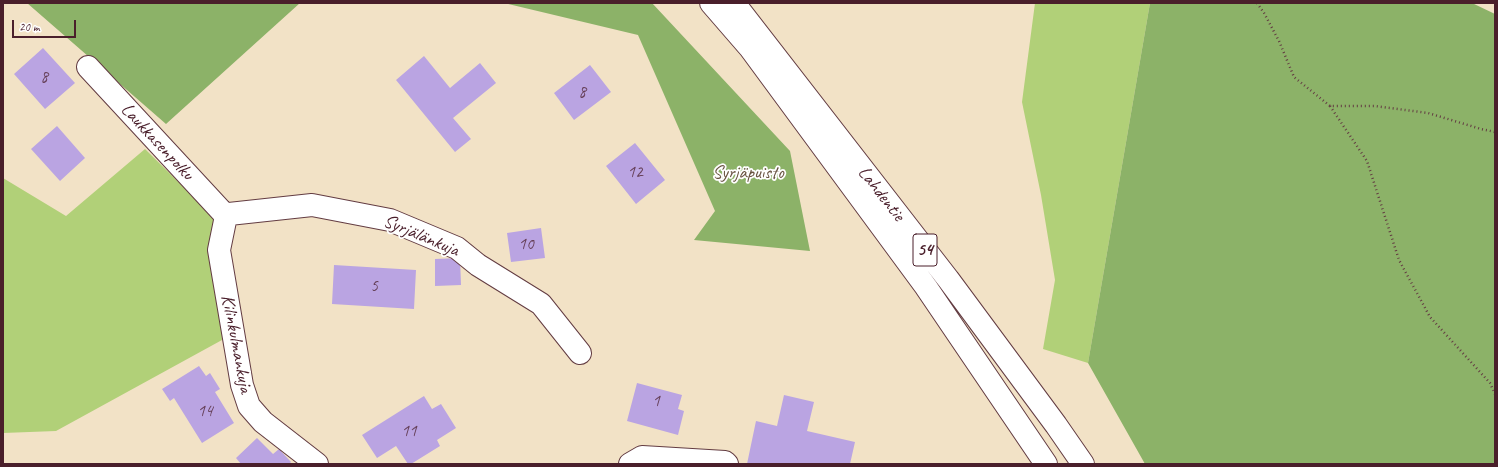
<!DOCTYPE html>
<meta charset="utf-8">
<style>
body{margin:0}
#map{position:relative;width:1498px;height:467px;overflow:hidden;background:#f2e2c6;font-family:Caveat,sans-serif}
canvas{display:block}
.frame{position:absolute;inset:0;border:4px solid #4a1f2b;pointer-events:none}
.scale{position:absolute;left:12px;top:20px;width:64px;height:18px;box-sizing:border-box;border:2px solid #4a1f2b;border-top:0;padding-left:5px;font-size:12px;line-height:14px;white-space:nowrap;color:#4a1f2b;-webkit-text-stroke:3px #fff;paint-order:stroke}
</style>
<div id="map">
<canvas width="1498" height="467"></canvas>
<div class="frame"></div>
<div class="scale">20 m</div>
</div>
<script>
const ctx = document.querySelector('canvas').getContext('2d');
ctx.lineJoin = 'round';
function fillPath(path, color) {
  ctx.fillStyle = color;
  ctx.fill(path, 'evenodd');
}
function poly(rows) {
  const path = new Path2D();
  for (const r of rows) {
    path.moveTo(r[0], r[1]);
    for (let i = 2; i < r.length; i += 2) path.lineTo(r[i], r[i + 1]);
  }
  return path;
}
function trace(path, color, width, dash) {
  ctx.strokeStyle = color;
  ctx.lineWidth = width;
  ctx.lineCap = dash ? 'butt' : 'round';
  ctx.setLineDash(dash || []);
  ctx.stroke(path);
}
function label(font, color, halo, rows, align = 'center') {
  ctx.font = font + ' Caveat,sans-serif';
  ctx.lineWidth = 3.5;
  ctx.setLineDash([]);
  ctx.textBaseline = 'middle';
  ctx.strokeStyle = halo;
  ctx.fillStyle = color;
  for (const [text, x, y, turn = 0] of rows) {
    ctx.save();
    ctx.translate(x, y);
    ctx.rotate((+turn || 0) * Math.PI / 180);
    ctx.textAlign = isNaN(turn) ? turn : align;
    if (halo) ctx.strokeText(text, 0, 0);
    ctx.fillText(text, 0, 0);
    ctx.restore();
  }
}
fillPath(poly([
 [1035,3,1150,3,1088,363,1043,349,1055,280,1041,195,1022,102],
 [145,149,218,221,222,340,56,431,3,433,3,178,66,216]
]), '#b1d078');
fillPath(poly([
 [27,3,300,3,166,124],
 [504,3,652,3,790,151,810,251,694,240,715,211,638,35],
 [1150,3,1472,3,1495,14,1495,464,1145,464,1088,363]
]), '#8cb268');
fillPath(poly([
 [43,48,75,83,45,109,14,74],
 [424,56,450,88,480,63,496,83,453,118,471,139,455,152,396,80],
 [590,65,611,92,574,120,554,93],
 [57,126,85,158,60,181,31,149],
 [635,143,665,180,636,204,606,166],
 [541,228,545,258,511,262,507,233],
 [460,258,461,285,435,286,435,259],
 [334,265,416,270,414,309,332,304],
 [199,366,206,376,210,373,220,389,215,392,234,423,202,443,174,398,170,401,162,389],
 [637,383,682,395,678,409,684,411,678,435,627,421],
 [784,395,814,402,807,431,855,442,850,464,747,464,756,421,777,426],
 [424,396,432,409,441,404,456,428,437,440,440,446,411,464,408,464,396,446,377,458,362,435],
 [257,438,273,454,279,449,291,462,289,464,241,464,236,458]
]), '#baa4e2');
const minor = poly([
 [88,67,226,216],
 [226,216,229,214,312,205,390,220,457,248,478,265,541,304,580,353],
 [226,216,219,250,242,385,249,406,263,422,317,464],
 [630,464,642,457,725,462,727,464]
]);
const major = poly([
 [711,3,750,48,926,287,1046,464],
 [734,3,948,279,1056,425,1083,464]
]);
trace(minor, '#633c42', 24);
trace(major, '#633c42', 24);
trace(poly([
 [1257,3,1264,13,1279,41,1294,77,1330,106,1375,106,1428,113,1481,129,1495,132],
 [1330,106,1367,161,1399,260,1430,317,1490,383,1495,394]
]), '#633c42', 2.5, [1, 3]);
trace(minor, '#fff', 22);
trace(major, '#fff', 22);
label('17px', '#664059', null, [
 ["8",44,78],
 ["8",582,93],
 ["12",635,173],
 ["10",526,245],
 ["5",374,287],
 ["1",656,402],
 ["14",205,412],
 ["11",409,432]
]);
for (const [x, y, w] of [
 [925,250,24]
]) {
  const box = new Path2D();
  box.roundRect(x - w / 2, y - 16, w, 32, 3);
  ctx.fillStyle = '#fff';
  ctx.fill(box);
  trace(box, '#4a1f2b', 1);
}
label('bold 18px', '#4a1f2b', null, [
 ["54",925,250]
]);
label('19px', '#4a1f2b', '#fff', [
 ["Laukkasenpolku",157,142,47],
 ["Lahdentie",881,194,52],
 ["Syrjälänkuja",421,236,23],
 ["Kilinkulmankuja",236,344,79]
]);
label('19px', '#695442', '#fff', [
 ["Syrjäpuisto",748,173]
]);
</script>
